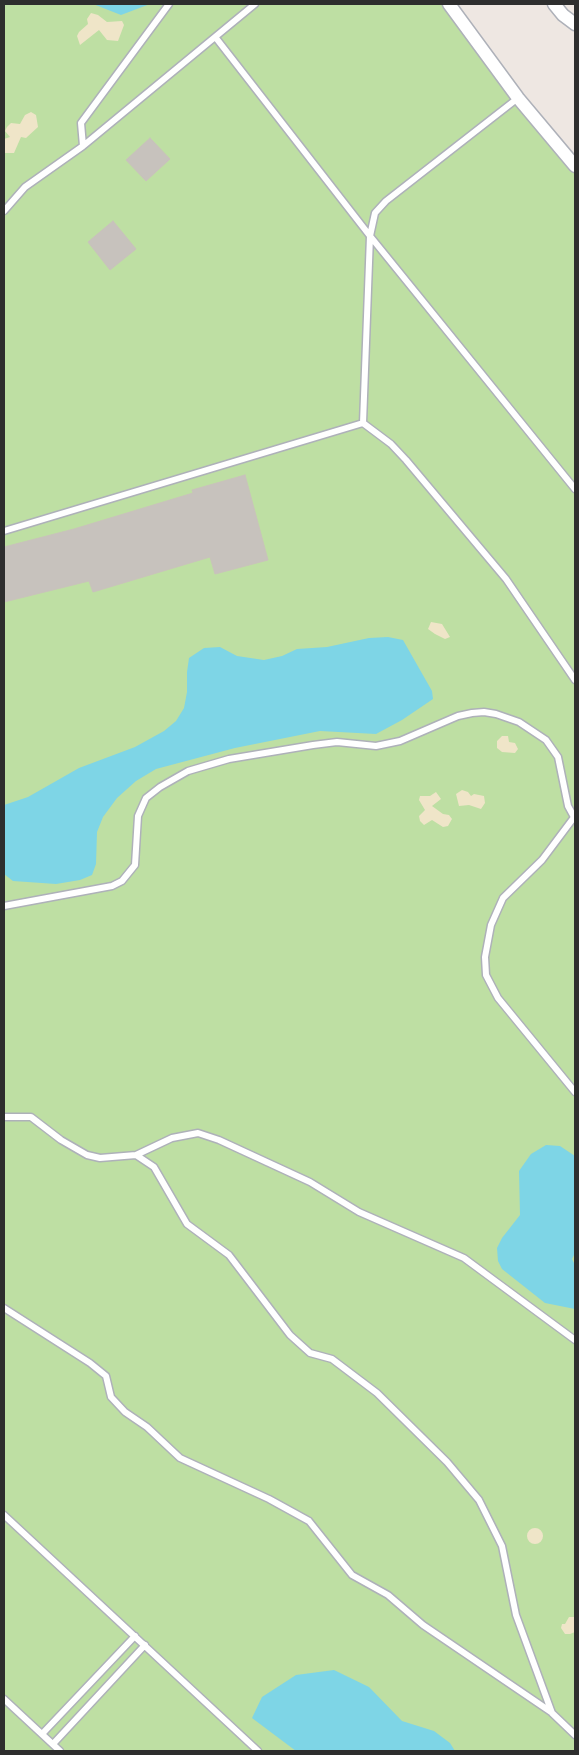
<!DOCTYPE html>
<style>
body{margin:0}
#map{position:relative;width:579px;height:1755px;overflow:hidden;background:#eee7e2;font-family:"Alegreya Sans",sans-serif}
canvas{display:block}
.frame{position:absolute;inset:0;border:5px solid #2e2e2e;pointer-events:none}
</style>
<div id="map">
<canvas width="579" height="1755"></canvas>
<div class="frame"></div>
</div>
<script>
const ctx = document.querySelector('canvas').getContext('2d');
ctx.lineJoin = 'round';
function fillPath(path, color) {
  ctx.fillStyle = color;
  ctx.fill(path, 'evenodd');
}
function poly(rows) {
  const path = new Path2D();
  for (const r of rows) {
    if (r.length === 3) {
      path.moveTo(r[0] + r[2], r[1]);
      path.arc(r[0], r[1], r[2], 0, 2 * Math.PI);
      continue;
    }
    path.moveTo(r[0], r[1]);
    for (let i = 2; i < r.length; i += 2) path.lineTo(r[i], r[i + 1]);
  }
  return path;
}
function trace(path, color, width, dash) {
  ctx.strokeStyle = color;
  ctx.lineWidth = width;
  ctx.lineCap = dash ? 'butt' : 'round';
  ctx.setLineDash(dash || []);
  ctx.stroke(path);
}
fillPath(poly([
 [4,4,443,4,511,96,575,173,575,1751,4,1751]
]), '#bedfa3');
fillPath(poly([
 [91,13,98,15,107,22,122,21,124,25,118,41,107,40,99,30,80,45,77,36,79,32,88,24,87,19],
 [31,112,36,115,38,127,26,138,21,137,14,153,5,153,4,139,10,137,5,131,7,127,11,123,20,124,25,115],
 [431,622,442,624,450,637,445,639,435,634,428,629],
 [502,736,508,736,509,742,515,743,518,749,515,753,502,752,497,748,497,741],
 [462,790,468,792,471,796,474,794,484,796,485,803,481,809,469,805,459,806,456,794],
 [436,792,441,799,432,806,443,814,449,815,452,819,448,826,443,827,432,820,424,825,420,821,419,816,425,810,419,800,420,796,430,796],
 [535,1536,8],
 [569,1617,575,1617,575,1632,570,1634,565,1634,561,1628,562,1624,565,1624]
]), '#efe5c8');
fillPath(poly([
 [93,4,150,4,121,15],
 [388,637,403,640,432,691,433,699,402,720,376,734,320,731,235,748,156,769,136,781,117,798,103,817,97,832,96,864,92,875,80,880,56,884,13,881,4,874,4,805,28,797,79,768,135,747,164,731,176,721,184,708,187,692,187,672,189,658,204,648,220,647,237,656,264,660,282,656,297,649,327,647,369,638],
 [546,1145,560,1146,575,1156,575,1253,572,1259,575,1265,575,1309,545,1303,502,1269,498,1261,497,1248,502,1238,520,1215,519,1171,531,1154],
 [334,1670,369,1687,402,1721,434,1731,450,1743,455,1751,296,1751,252,1718,262,1697,296,1675]
]), '#7ed5e6');
const building = poly([
 [150,138,170,159,146,181,126,160,150,138],
 [113,221,136,249,110,270,88,242,113,221],
 [245,475,268,560,215,574,210,557,93,592,89,581,4,602,4,547,74,529,193,493,192,490,245,475]
]);
fillPath(building, '#c7c2bd');
trace(building, '#c9c3bb', 1);
const lane = poly([
 [216,38,370,236,575,489],
 [518,98,386,201,375,213,370,236,363,423,391,444,406,460,506,579,575,680],
 [83,146,255,4],
 [4,211,25,187,83,146,81,123,169,4],
 [4,531,363,423],
 [575,816,542,860,503,898,491,925,485,957,486,975,498,998,575,1092],
 [4,906,112,886,122,881,135,865,138,816,146,798,160,787,188,771,229,759,313,745,337,742,376,746,400,741,458,716,472,713,484,712,496,714,519,722,546,740,558,757,568,806,574,817],
 [4,1117,31,1117,61,1140,87,1155,100,1158,136,1155,154,1167,187,1224,229,1255,290,1335,310,1353,332,1359,377,1393,447,1462,479,1500,502,1546,516,1615,552,1713,575,1735],
 [136,1155,172,1138,198,1133,219,1140,310,1182,359,1212,464,1258,575,1340],
 [4,1308,90,1363,106,1376,111,1397,125,1412,147,1427,180,1458,269,1499,309,1521,352,1575,388,1595,423,1625,551,1712],
 [4,1515,258,1751],
 [4,1699,60,1751],
 [42,1734,135,1636],
 [53,1744,145,1645]
]);
const street = poly([
 [449,4,518,98,575,166],
 [554,4,563,15,575,24]
]);
trace(lane, '#aeb1b9', 9);
trace(street, '#aeb1b9', 15);
trace(lane, '#fff', 6);
trace(street, '#fff', 12);
</script>
